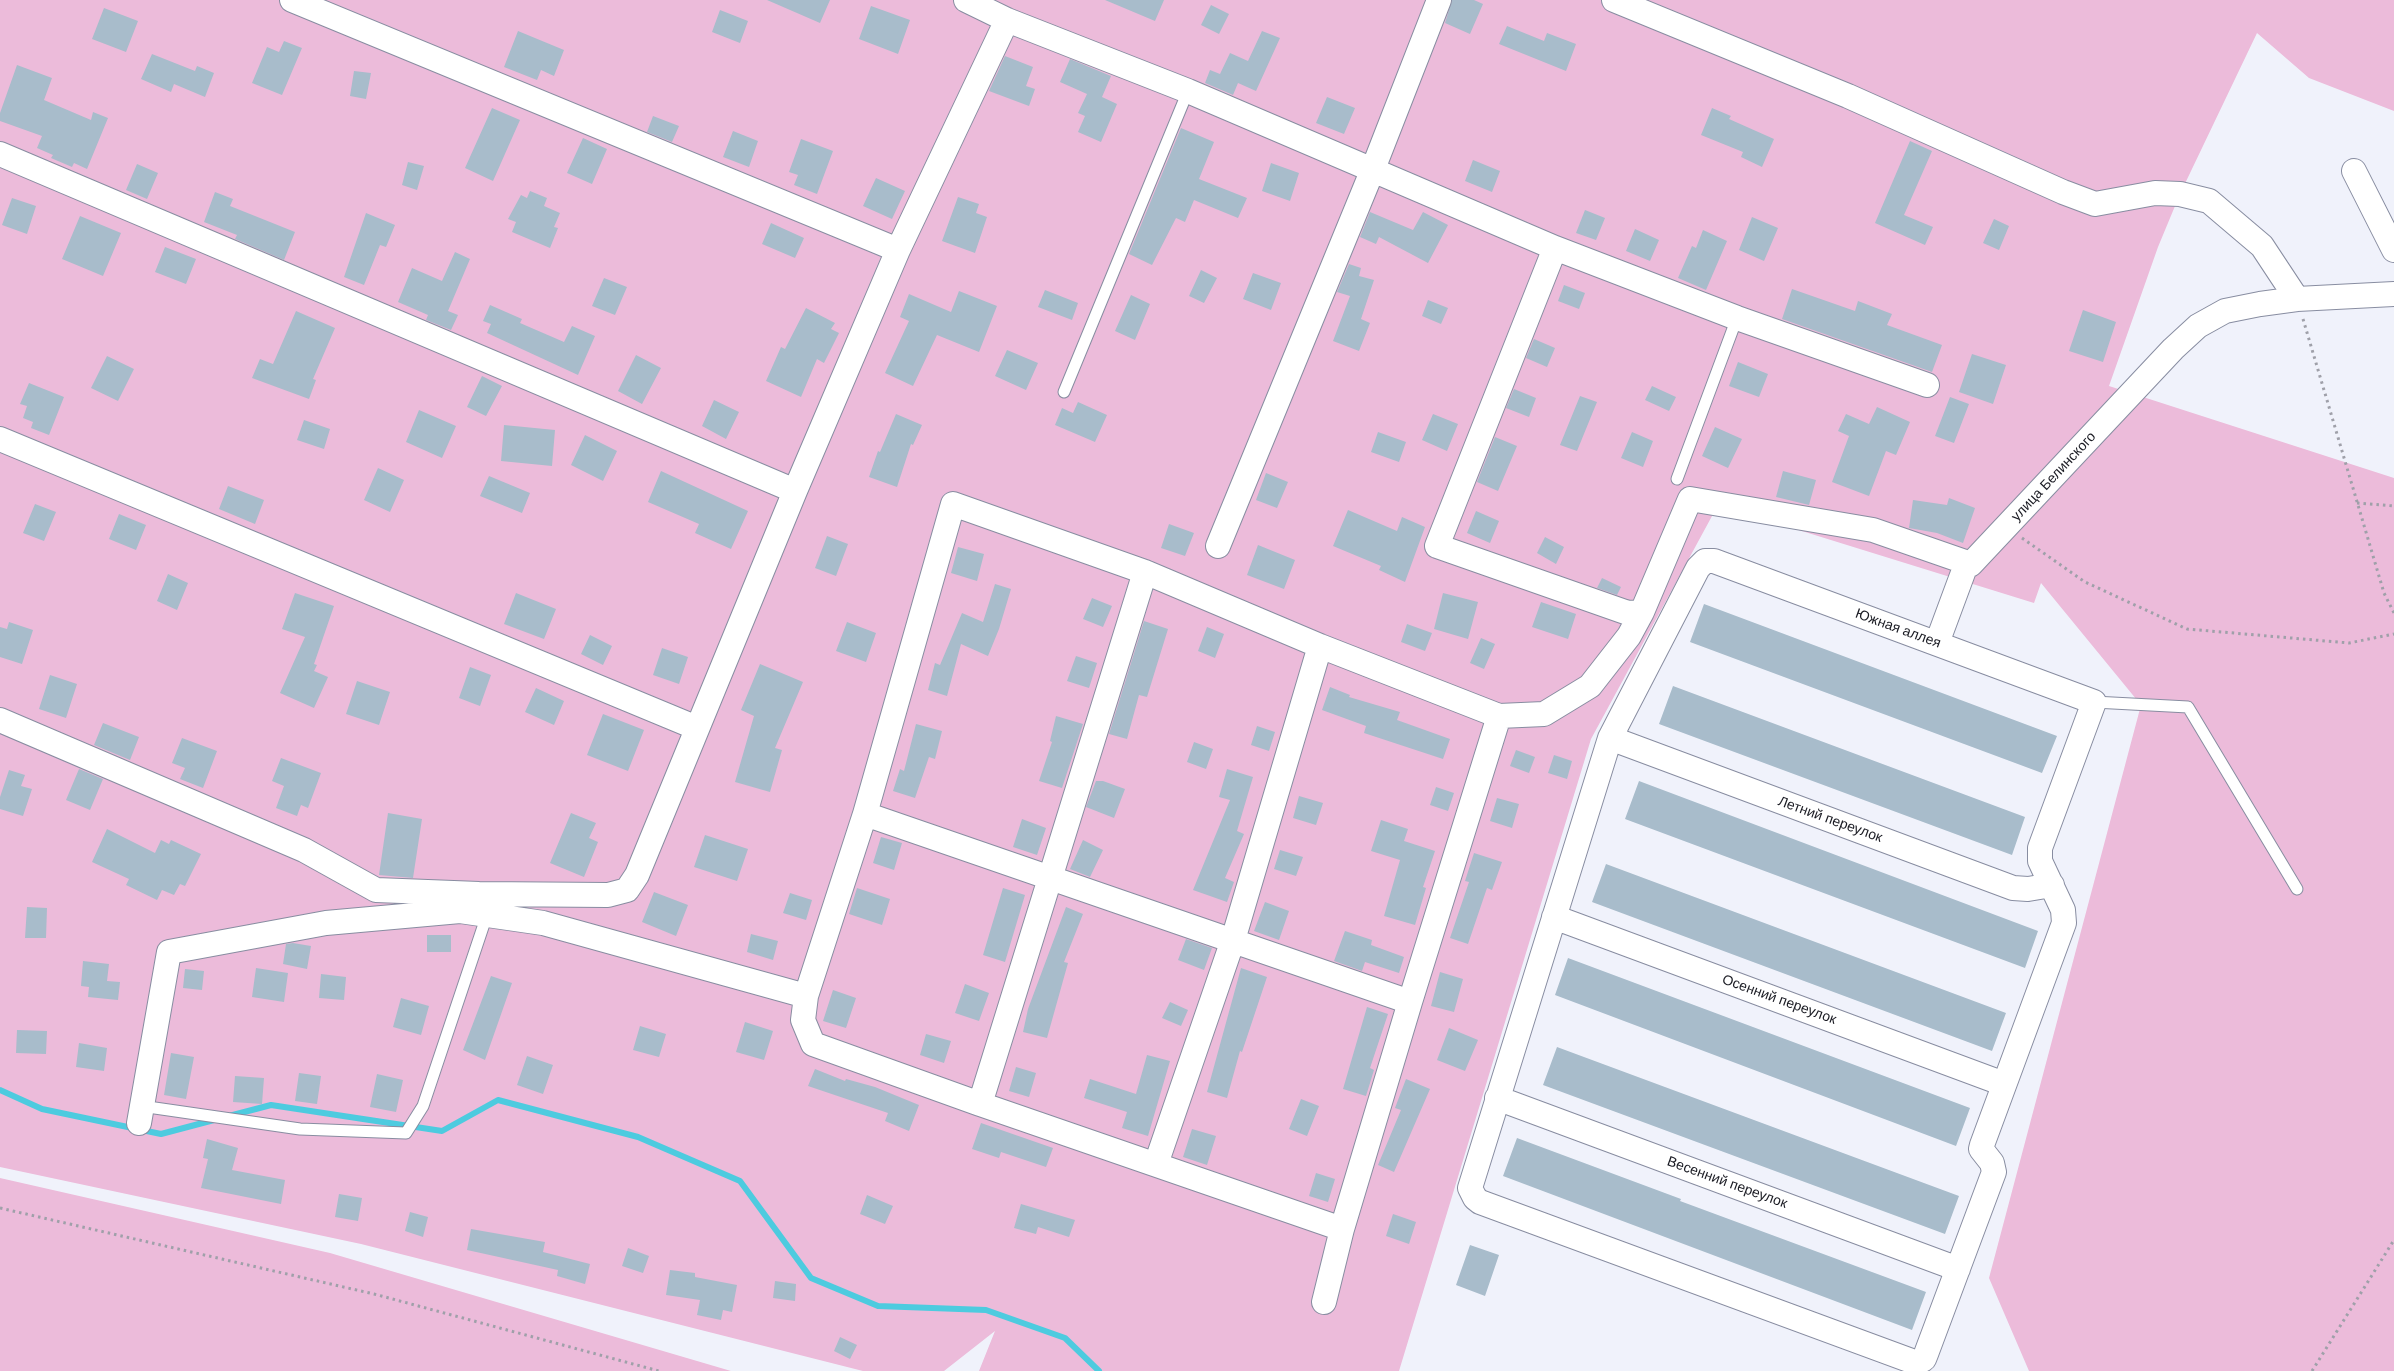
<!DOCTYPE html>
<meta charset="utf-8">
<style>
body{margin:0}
canvas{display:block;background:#f0f2fb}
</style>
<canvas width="2394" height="1371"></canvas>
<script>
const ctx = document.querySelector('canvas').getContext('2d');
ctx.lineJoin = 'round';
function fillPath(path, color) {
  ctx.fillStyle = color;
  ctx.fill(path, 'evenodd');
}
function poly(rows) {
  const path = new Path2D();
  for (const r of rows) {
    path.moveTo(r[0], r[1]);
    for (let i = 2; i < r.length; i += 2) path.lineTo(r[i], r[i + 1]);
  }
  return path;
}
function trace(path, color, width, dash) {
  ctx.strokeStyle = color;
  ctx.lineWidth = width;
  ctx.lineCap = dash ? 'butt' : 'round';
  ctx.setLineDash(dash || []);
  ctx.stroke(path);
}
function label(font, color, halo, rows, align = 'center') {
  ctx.font = font + ' "DM Sans",sans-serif';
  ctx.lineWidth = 5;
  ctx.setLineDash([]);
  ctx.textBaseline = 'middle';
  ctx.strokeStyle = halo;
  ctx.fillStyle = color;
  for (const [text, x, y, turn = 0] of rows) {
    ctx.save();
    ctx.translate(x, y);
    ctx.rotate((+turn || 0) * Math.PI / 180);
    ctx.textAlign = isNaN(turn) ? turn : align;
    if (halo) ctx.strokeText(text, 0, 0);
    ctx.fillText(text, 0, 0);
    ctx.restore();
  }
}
fillPath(poly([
 [0,0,2394,0,2394,111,2309,78,2257,33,2180,194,2158,247,2109,386,2394,478,2394,1371,2029,1371,1989,1278,2141,705,2041,583,2034,603,1718,505,1591,739,1399,1371,979,1371,995,1331,944,1371,863,1371,361,1244,0,1167],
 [0,1178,330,1253,731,1371,0,1371]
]), '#ecbbda');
trace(poly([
 [0,1090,42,1109,161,1134,214,1120],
 [229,1116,271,1105,442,1131,498,1100,638,1137,740,1181,811,1278,878,1306,986,1310,1065,1338,1099,1371]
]), '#4dcbdf', 6);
fillPath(poly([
 [767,0,830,0,820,23],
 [1105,0,1164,0,1155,21],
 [1452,0,1474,0,1483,4,1470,34,1445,23],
 [1211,5,1229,14,1219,34,1201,25],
 [871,6,910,20,898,54,859,39],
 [104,8,138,21,126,52,92,39],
 [720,10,748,21,740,43,712,32],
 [1507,26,1544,41,1547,33,1576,44,1566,71,1499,44],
 [518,31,564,50,554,76,541,70,537,80,504,67],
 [1262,31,1280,38,1256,91,1238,83,1233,95,1205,83,1210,70,1220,74,1230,53,1248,61],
 [284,41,302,48,282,95,252,83,267,47,279,52],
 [152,54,195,71,197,66,214,73,205,97,174,84,171,92,141,79],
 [1005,56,1033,67,1026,86,1035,89,1029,106,989,91],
 [1070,59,1111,76,1102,97,1117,104,1101,142,1078,132,1085,116,1078,113,1087,94,1060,82],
 [17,65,52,78,44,100,91,120,93,112,108,118,87,169,74,163,72,167,51,158,53,155,37,148,42,136,0,121,0,113],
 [354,71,371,73,366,99,350,96],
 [1327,97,1355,108,1344,134,1316,123],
 [492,108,520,120,493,181,465,168],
 [1712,108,1731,116,1729,119,1774,139,1762,167,1741,157,1743,152,1701,135],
 [653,116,679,126,672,142,647,132],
 [1181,128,1214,142,1199,179,1247,198,1238,218,1194,200,1185,222,1176,218,1152,265,1129,254],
 [733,131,758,141,749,167,723,157],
 [583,138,607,149,592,184,567,173],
 [801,139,833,151,817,194,794,185,798,175,789,172],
 [1910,141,1932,151,1904,215,1933,227,1925,245,1875,223],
 [1473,160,1500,171,1492,192,1465,181],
 [408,162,424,166,417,190,402,185],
 [1271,163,1299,173,1290,201,1262,191],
 [137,164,158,173,147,199,126,190],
 [876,178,905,191,892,219,863,206],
 [530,191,547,198,544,206,560,213,554,227,558,228,550,248,512,232,516,222,508,219,521,195,527,198],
 [215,192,233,199,230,206,295,232,284,260,235,239,237,235,204,222],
 [958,197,979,204,976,213,987,217,975,253,942,241],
 [12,198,36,206,27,234,2,225],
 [1585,210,1605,218,1596,240,1576,233],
 [1370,212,1413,230,1423,212,1448,225,1428,263,1379,237,1376,244,1360,237],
 [366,213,395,225,386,247,380,245,364,285,344,277],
 [80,216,121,233,103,276,62,259],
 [1752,217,1778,228,1764,261,1739,250],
 [1994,219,2009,226,1999,250,1983,243],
 [771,223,804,238,795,258,762,244],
 [1635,229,1659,240,1650,261,1626,251],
 [1703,230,1727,241,1706,290,1678,278,1692,246,1696,248],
 [165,247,196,259,186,284,155,272],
 [455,252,470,259,448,311,458,315,451,330,426,320,428,315,398,302,412,268,442,281],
 [1349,264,1361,268,1359,276,1374,280,1361,319,1370,323,1359,351,1333,341,1350,296,1337,292],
 [1201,270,1217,278,1204,303,1189,296],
 [1253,273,1281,283,1271,310,1243,299],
 [604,278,627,287,615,315,592,306],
 [1564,285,1585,293,1579,309,1558,301],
 [1792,289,1855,311,1858,301,1892,314,1887,325,1942,345,1932,372,1782,319],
 [1045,290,1078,303,1072,320,1038,307],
 [959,291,997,306,979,352,937,335,913,386,885,373,909,321,900,317,909,294,951,312],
 [1131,295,1150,304,1135,340,1115,331],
 [1428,300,1448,308,1441,324,1422,316],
 [490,305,522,319,520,323,564,342,572,326,595,336,578,375,487,333,491,324,483,321],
 [806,308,835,323,831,329,839,333,824,363,817,359,801,397,766,381,781,347,785,349],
 [2083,310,2116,322,2103,362,2069,351],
 [296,311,335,328,313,379,316,380,309,399,252,378,260,359,273,364],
 [1534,339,1555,348,1547,367,1526,358],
 [1007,350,1038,363,1026,390,995,376],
 [1972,354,2006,365,1993,404,1959,392],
 [636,355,661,368,642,404,618,391],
 [107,356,134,369,118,401,91,388],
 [1738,362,1768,374,1759,397,1729,386],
 [482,376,502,386,486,416,467,407],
 [29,383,64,397,49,435,31,428,33,422,23,418,27,406,20,404],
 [1652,386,1676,397,1669,411,1645,400],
 [1514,389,1536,398,1529,417,1506,408],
 [1580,396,1597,402,1577,451,1560,445],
 [1950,397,1969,404,1954,443,1935,436],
 [714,400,739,412,726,439,702,426],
 [1078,402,1107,415,1095,442,1055,425,1062,408,1073,413],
 [1877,407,1910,422,1896,455,1886,451,1869,496,1832,482,1849,436,1838,431,1846,414,1869,424],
 [419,410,456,426,442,458,406,442],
 [896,414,922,425,913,445,911,444,897,487,869,477,878,451,880,452],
 [1433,414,1458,424,1447,451,1422,440],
 [304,420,330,429,324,449,297,440],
 [504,425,555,430,552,466,501,461],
 [1715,427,1742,439,1728,468,1702,456],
 [1378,432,1406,442,1399,462,1371,452],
 [1632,432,1653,441,1643,467,1621,458],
 [585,435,617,451,603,481,571,465],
 [1495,437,1517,446,1498,491,1477,482],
 [378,468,404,480,390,512,364,500],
 [661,471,748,511,731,549,695,533,699,524,648,502],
 [1783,471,1816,480,1809,505,1776,497],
 [1266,473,1288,482,1277,508,1256,500],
 [489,476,530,493,522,513,480,496],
 [228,486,264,500,255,524,219,509],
 [1949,498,1975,508,1963,543,1937,533,1909,528,1913,500,1947,505],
 [35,504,56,512,44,541,23,533],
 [1348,510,1397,531,1402,517,1425,527,1405,582,1379,570,1381,566,1333,546],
 [1476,511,1499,521,1490,543,1467,533],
 [119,514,146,525,136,550,109,539],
 [1169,524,1194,533,1185,556,1161,548],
 [827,536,848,544,836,576,815,568],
 [1545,537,1564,547,1556,564,1537,553],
 [1258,545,1295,560,1284,589,1247,575],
 [958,547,984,554,977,581,951,573],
 [168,574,188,583,177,610,157,601],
 [1602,578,1621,587,1617,595,1597,588],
 [995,584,1011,589,999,629,988,656,961,644,947,696,928,690,935,663,940,665,962,613,983,622],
 [295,593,334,606,314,664,317,665,314,671,328,677,314,708,280,693,305,637,282,629],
 [516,593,556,609,544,639,504,624],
 [1443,593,1478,602,1468,639,1434,629],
 [1092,598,1112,606,1103,627,1083,619],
 [1541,602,1576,614,1568,639,1532,627],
 [1704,604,2057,736,2042,773,1690,642],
 [1144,621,1168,629,1147,697,1139,695,1127,739,1109,734],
 [9,622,33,630,22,664,0,657,0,627,7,629],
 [847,622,876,633,866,662,836,651],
 [1407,624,1432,633,1425,651,1401,642],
 [1207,627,1224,634,1215,658,1198,651],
 [590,635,612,646,603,665,581,654],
 [1481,638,1495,644,1484,669,1470,663],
 [662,648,688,657,679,684,653,675],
 [1076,656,1097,663,1089,688,1067,681],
 [760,664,803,682,775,748,782,750,770,792,735,782,754,716,741,710],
 [470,667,491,675,480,706,459,698],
 [50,675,77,684,66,718,39,709],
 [357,681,390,692,379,725,346,714],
 [1673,686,2025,817,2012,855,1659,724],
 [1330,687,1350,695,1349,697,1400,712,1397,720,1450,739,1443,759,1364,733,1366,726,1322,710],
 [536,688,564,701,554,725,525,712],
 [603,714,644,730,628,771,587,755],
 [1056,716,1083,724,1062,788,1039,781,1052,742,1050,741],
 [103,723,139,737,130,760,94,745],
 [916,724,942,731,935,759,929,757,915,798,893,791,900,769,904,771],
 [1257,726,1275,732,1269,751,1251,745],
 [182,738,217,751,203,788,180,779,185,768,172,763],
 [1194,742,1213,749,1206,769,1187,762],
 [1516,750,1535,757,1529,773,1510,766],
 [1554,755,1572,761,1567,779,1548,773],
 [281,758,321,773,308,808,301,805,297,816,276,808,284,786,272,781],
 [79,769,103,779,90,810,66,800],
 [1227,769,1253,777,1237,831,1244,834,1225,878,1234,882,1227,902,1193,890,1230,800,1219,797],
 [9,770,25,775,21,786,32,789,23,816,0,809,0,797],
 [1096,781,1103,781,1125,789,1114,818,1086,807],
 [1639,781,2038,931,2025,968,1625,819],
 [1436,787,1454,793,1448,811,1430,805],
 [1299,796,1323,803,1316,825,1293,818],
 [1497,798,1519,804,1512,828,1490,821],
 [388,813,422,819,413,878,379,875],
 [571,813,596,823,589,838,598,842,584,877,550,863],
 [1022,819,1046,828,1037,855,1013,847],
 [1381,820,1408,829,1404,841,1435,851,1423,887,1426,888,1415,925,1384,916,1400,860,1371,851],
 [107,829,155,853,161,840,169,844,171,840,201,854,185,886,180,884,174,895,162,890,157,900,126,885,129,879,92,862],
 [705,835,748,849,737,881,694,867],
 [881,837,902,843,894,870,873,863],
 [1083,840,1103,850,1090,877,1070,869],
 [1280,850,1303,857,1296,876,1274,869],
 [1474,853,1502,862,1492,890,1487,888,1468,944,1450,938,1469,882,1465,881],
 [1606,864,2006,1013,1992,1051,1592,902],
 [857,888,890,899,882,925,849,914],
 [1003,888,1025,895,1005,962,983,955],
 [654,892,688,905,676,936,642,922],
 [790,893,812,900,806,920,783,913],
 [1265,902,1289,911,1279,940,1254,931],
 [27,907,47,908,46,938,25,938],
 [1066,907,1083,914,1064,962,1068,963,1047,1038,1023,1032,1028,1009],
 [1345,931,1372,940,1371,945,1404,957,1399,973,1365,962,1362,971,1334,961],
 [751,934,778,941,773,960,747,952],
 [427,935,451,935,451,952,427,952],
 [1186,939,1212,948,1204,970,1178,960],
 [293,943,311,946,307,969,283,964,286,944],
 [1568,958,1970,1108,1956,1146,1555,995],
 [83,961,109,964,107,981,120,982,118,1000,88,997,89,987,81,986],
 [256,968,288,973,284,1002,252,997],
 [1241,968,1267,977,1242,1052,1240,1051,1227,1098,1207,1092],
 [185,969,204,971,202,990,183,988],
 [1440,972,1463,979,1454,1012,1431,1006],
 [321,974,346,977,344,1000,319,998],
 [491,976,512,983,485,1060,463,1050],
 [965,984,989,993,979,1021,955,1013],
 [833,990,856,998,846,1028,823,1021],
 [401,998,429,1006,421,1035,393,1027],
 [1170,1002,1188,1010,1181,1026,1162,1018],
 [1367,1007,1388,1014,1370,1068,1374,1070,1366,1096,1343,1089],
 [745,1022,773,1031,764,1060,736,1052],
 [640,1026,666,1034,659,1057,633,1050],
 [1449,1028,1478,1040,1465,1071,1437,1060],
 [17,1030,47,1031,46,1054,16,1053],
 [926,1034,951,1041,944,1063,920,1055],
 [79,1043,107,1048,104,1071,76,1067],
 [1557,1047,1959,1196,1945,1234,1543,1085],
 [171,1053,194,1057,186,1099,164,1095],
 [1147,1055,1170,1061,1148,1136,1122,1128,1127,1112,1084,1098,1090,1079,1136,1094],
 [527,1056,553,1065,543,1094,517,1085],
 [1016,1067,1036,1073,1029,1097,1009,1091],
 [815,1069,845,1081,846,1079,875,1087,919,1105,909,1131,885,1121,888,1113,808,1086],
 [299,1073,321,1076,317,1104,295,1101],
 [377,1074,403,1080,396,1112,370,1107],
 [235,1076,264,1078,262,1104,233,1102],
 [1406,1079,1430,1089,1394,1172,1378,1165,1401,1110,1395,1108],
 [1301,1099,1319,1106,1307,1136,1289,1129],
 [981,1123,1053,1148,1046,1167,1001,1152,999,1158,972,1149],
 [1192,1129,1216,1136,1207,1165,1183,1157],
 [1517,1138,1681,1199,1680,1201,1926,1292,1912,1330,1503,1176],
 [207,1139,238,1148,232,1170,285,1180,281,1204,201,1188,208,1159,203,1158],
 [1316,1173,1335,1179,1328,1202,1309,1196],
 [339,1194,362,1198,358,1221,335,1217],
 [867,1195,893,1206,885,1224,860,1214],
 [1021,1204,1075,1220,1069,1237,1038,1227,1036,1234,1014,1228],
 [410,1212,428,1217,423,1237,405,1231],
 [1393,1214,1416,1222,1409,1244,1386,1236],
 [471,1229,545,1242,543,1252,590,1264,585,1284,557,1276,558,1270,467,1250],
 [1470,1245,1499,1255,1485,1296,1456,1285],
 [628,1248,649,1256,643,1273,622,1266],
 [670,1270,695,1273,695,1277,737,1285,732,1312,723,1310,721,1320,697,1315,700,1300,666,1295],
 [775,1281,796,1284,795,1301,773,1298],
 [840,1337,857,1345,850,1359,834,1351]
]), '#a8bccb');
const service = poly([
 [1064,392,1188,91],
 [1677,479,1737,318],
 [2094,702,2188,707,2297,889],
 [141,1106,300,1129,406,1133,423,1106,487,915]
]);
const minor = poly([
 [292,0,898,250],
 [966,0,1007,20,1188,91,1555,248,1737,318,1927,385],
 [1614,0,1848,96,2063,192,2095,204,2155,193,2180,194,2209,201,2262,246,2297,299],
 [0,154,795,491],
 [2354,171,2394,250],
 [1555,248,1437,546,1628,613,1642,612,1690,499,1873,530,1971,564,2173,349,2198,326,2225,311,2260,304,2297,299,2394,294],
 [0,439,697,728],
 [1218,546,1373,169,1439,0],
 [1705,561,1714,561,2094,702,2040,848,2040,861,2063,910,2064,923,1982,1145,1981,1149,1992,1163,1994,1172,1926,1354,1924,1359,1917,1363,1480,1202,1475,1198,1470,1188,1610,738,1698,568,1705,561],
 [1937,643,1967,562],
 [0,720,304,850,376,890,479,894,608,895,627,890,637,875,795,491,898,250,1007,20],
 [1610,738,2013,888,2028,889,2052,885],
 [865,814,806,996,803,1020,813,1044,980,1104,1145,572],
 [1554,917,2004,1084],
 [1410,1002,865,814,953,504,1145,572,1320,646,1499,716],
 [1497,1098,1958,1269],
 [980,1104,1342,1229],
 [139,1123,169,952,326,923,460,911,543,923,806,996],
 [1156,1164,1233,940,1320,646],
 [1324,1302,1342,1229,1410,1002,1499,716,1544,714,1590,686,1629,636,1642,612]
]);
trace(service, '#888da1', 13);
trace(minor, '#888da1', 26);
trace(poly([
 [2303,319,2384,593,2394,613],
 [2357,503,2394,506],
 [2022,538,2085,582,2187,629,2349,643,2394,634],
 [0,1208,374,1294,659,1371],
 [2312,1371,2394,1240]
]), '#9fa0a9', 3, [2.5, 4]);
trace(service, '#fff', 11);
trace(minor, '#fff', 24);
label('14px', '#191a22', '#fff', [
 ["улица Белинского",2054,477,-47],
 ["Южная аллея",1898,629,20],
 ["Летний переулок",1830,820,20],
 ["Осенний переулок",1779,1000,20],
 ["Весенний переулок",1727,1183,20]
]);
</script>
